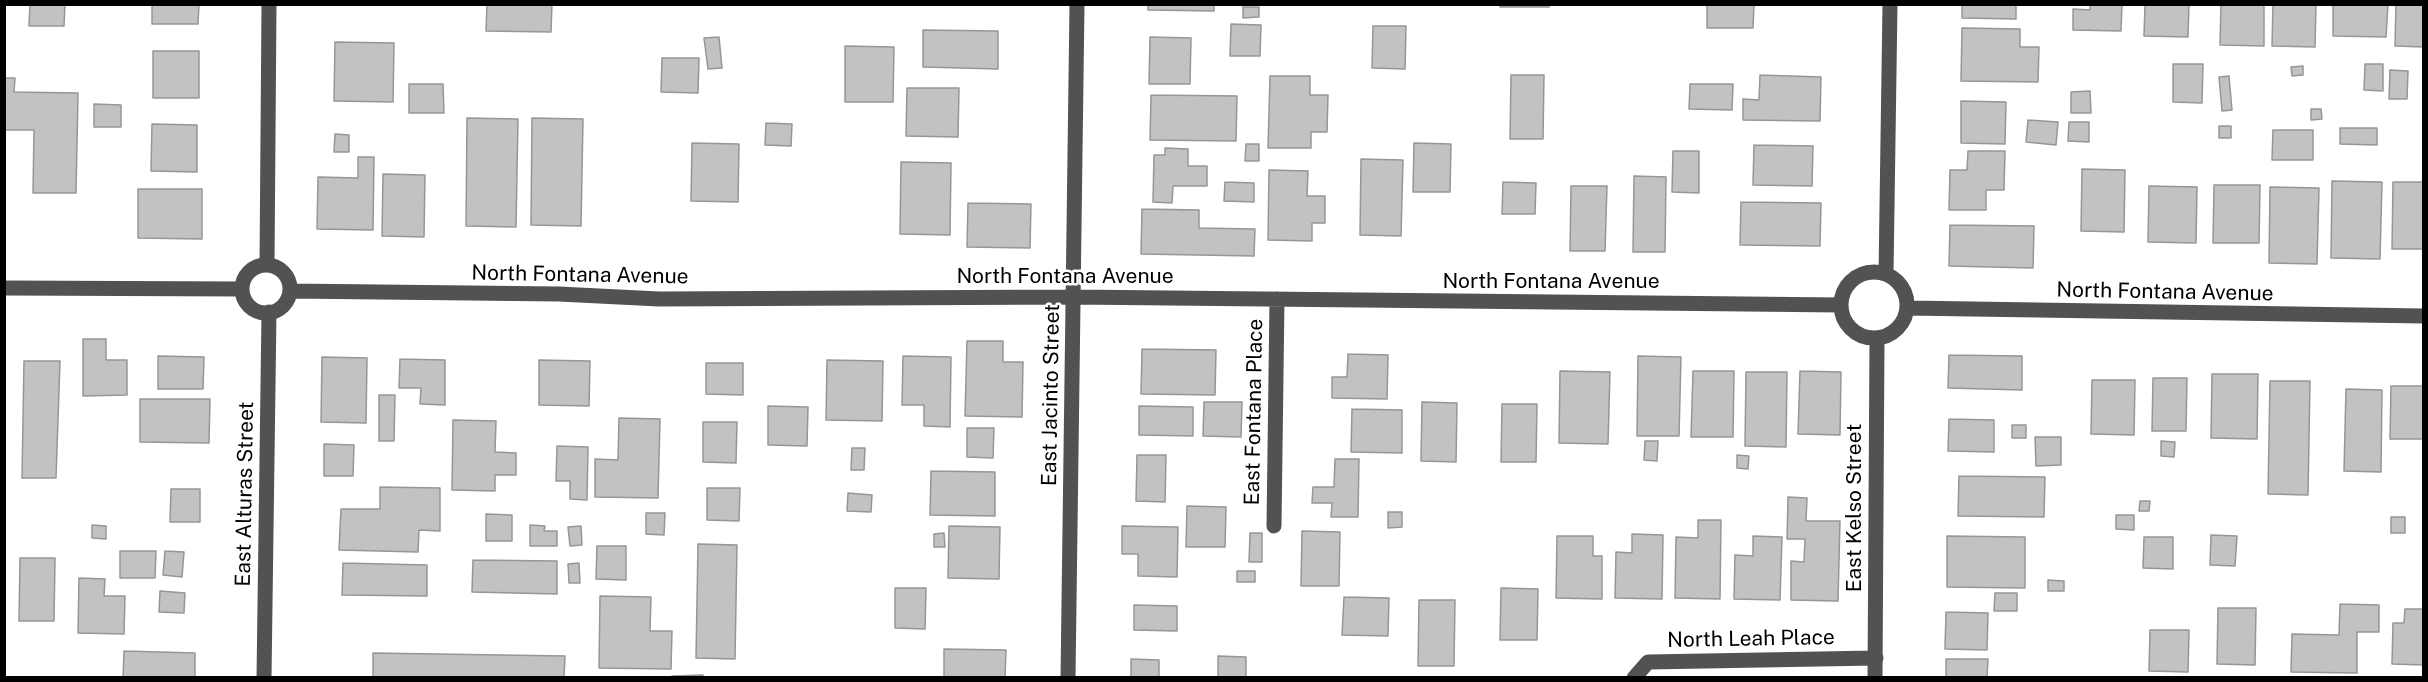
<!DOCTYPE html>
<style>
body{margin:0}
#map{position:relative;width:2428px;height:682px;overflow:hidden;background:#fff;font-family:"Public Sans",sans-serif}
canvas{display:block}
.frame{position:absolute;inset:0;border:6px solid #000;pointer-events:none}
</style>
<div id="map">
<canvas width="2428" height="682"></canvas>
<div class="frame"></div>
</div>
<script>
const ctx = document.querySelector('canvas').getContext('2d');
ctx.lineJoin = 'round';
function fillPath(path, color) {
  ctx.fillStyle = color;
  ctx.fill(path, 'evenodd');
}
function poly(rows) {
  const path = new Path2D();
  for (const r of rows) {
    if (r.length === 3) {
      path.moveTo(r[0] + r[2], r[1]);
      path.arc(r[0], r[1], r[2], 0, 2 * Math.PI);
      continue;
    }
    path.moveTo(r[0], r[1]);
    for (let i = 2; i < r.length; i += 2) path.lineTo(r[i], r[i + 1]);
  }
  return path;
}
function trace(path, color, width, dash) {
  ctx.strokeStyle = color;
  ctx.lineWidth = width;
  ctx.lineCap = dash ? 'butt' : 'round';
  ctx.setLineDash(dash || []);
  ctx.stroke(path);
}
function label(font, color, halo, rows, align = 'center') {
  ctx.font = font + ' "Public Sans",sans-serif';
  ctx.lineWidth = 5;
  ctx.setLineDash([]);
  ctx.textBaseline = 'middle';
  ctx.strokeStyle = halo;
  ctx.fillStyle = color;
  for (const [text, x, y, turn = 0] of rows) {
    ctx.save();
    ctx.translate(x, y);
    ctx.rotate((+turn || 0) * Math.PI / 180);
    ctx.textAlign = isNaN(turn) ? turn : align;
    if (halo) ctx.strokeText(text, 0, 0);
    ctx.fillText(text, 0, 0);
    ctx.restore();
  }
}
const building = poly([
 [30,4,65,4,64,26,29,26,30,4],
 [152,4,199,4,198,24,152,24,152,4],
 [487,4,552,4,551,32,486,31,487,4],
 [1148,4,1214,4,1214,11,1148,10,1148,4],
 [1500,4,1549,4,1549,7,1500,7,1500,4],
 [1707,4,1754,4,1753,28,1707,28,1707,4],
 [1962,4,2016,4,2016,19,1962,18,1962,4],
 [2090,4,2122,4,2121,31,2073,30,2073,9,2090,10,2090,4],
 [2145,4,2189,4,2188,37,2144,36,2145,4],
 [2221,4,2264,4,2264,46,2220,45,2221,4],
 [2273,4,2316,4,2315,47,2272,46,2273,4],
 [2333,4,2388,4,2386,37,2333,36,2333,4],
 [2396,4,2424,4,2424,47,2395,46,2396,4],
 [1243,7,1259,7,1259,17,1243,18,1243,7],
 [1231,24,1261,25,1260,56,1230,56,1231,24],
 [1373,26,1406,26,1405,69,1372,68,1373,26],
 [1962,28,2020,29,2020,47,2039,47,2038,82,1961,81,1962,28],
 [923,30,998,31,998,69,923,67,923,30],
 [719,37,722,68,708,69,704,38,719,37],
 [1150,37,1191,38,1190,84,1149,84,1150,37],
 [335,42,394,43,393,102,334,101,335,42],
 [845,46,894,47,893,102,845,102,845,46],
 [153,51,199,51,199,98,153,98,153,51],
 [662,58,699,58,698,93,661,92,662,58],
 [2173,64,2203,64,2202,103,2173,102,2173,64],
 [2365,64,2383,64,2383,91,2364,90,2365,64],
 [2303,66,2303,75,2292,76,2291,67,2303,66],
 [2390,70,2408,71,2407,99,2389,99,2390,70],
 [1511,75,1544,75,1543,139,1510,139,1511,75],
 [1760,75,1821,77,1820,121,1743,120,1743,99,1759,100,1760,75],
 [1270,76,1310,76,1310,95,1328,95,1327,132,1311,132,1311,148,1268,148,1270,76],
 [2229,76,2232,110,2222,111,2219,77,2229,76],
 [4,78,15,78,14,92,78,93,76,193,33,193,34,130,4,130,4,78],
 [409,84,443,84,444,113,409,113,409,84],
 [1690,84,1733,84,1732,110,1689,109,1690,84],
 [907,88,959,88,958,137,906,136,907,88],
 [2090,91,2091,113,2071,113,2071,92,2090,91],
 [1151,95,1237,96,1236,141,1150,140,1151,95],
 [1961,101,2006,102,2005,144,1961,143,1961,101],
 [94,104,121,105,121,127,94,127,94,104],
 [2311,109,2321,109,2322,119,2311,120,2311,109],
 [467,118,518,119,516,227,466,226,467,118],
 [532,118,583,119,581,226,531,225,532,118],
 [2028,120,2058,122,2056,145,2026,142,2028,120],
 [2069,122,2089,122,2089,142,2068,141,2069,122],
 [766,123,792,124,791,146,765,145,766,123],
 [152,124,197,125,197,172,151,171,152,124],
 [2219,126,2231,126,2231,138,2219,138,2219,126],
 [2340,128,2377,128,2377,145,2340,144,2340,128],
 [2273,130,2313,130,2313,160,2272,160,2273,130],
 [335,134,349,135,349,152,334,152,335,134],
 [692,143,739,144,738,202,691,201,692,143],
 [1414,143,1451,144,1450,192,1413,192,1414,143],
 [1246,144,1259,144,1259,161,1245,161,1246,144],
 [1754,145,1813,146,1812,186,1753,185,1754,145],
 [1165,148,1188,149,1188,166,1207,166,1207,186,1173,186,1172,203,1153,202,1154,155,1165,155,1165,148],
 [1673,151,1699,151,1699,193,1672,192,1673,151],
 [1968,151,2005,151,2004,190,1986,190,1986,210,1949,210,1950,170,1967,170,1968,151],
 [358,157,374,157,373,230,317,229,318,177,358,178,358,157],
 [1361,159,1403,160,1401,236,1360,235,1361,159],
 [901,162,951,163,950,235,900,234,901,162],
 [2082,169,2125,170,2124,232,2081,231,2082,169],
 [1269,170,1308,171,1307,196,1325,196,1325,223,1312,223,1312,241,1268,240,1269,170],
 [383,174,425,175,424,237,382,236,383,174],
 [1634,176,1666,177,1665,252,1633,252,1634,176],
 [2332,181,2382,182,2380,259,2331,258,2332,181],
 [1225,182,1254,183,1254,202,1224,201,1225,182],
 [1503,182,1536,183,1535,214,1502,214,1503,182],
 [2393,182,2424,182,2424,249,2392,249,2393,182],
 [2214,185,2260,185,2259,243,2213,243,2214,185],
 [1571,186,1607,186,1605,251,1570,251,1571,186],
 [2149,186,2197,187,2196,243,2148,242,2149,186],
 [2270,187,2319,188,2317,264,2269,263,2270,187],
 [138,189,202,189,202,239,138,238,138,189],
 [1741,202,1821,203,1820,246,1740,245,1741,202],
 [968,203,1031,204,1030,248,967,247,968,203],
 [1142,209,1199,210,1199,228,1255,229,1254,256,1141,254,1142,209],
 [1950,225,2034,226,2033,268,1949,266,1950,225],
 [83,339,106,339,106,360,127,360,127,395,83,396,83,339],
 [967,341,1003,341,1003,362,1023,362,1022,417,965,416,967,341],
 [1142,349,1216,350,1215,395,1141,394,1142,349],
 [1348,354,1388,355,1387,399,1332,398,1332,377,1347,377,1348,354],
 [1949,355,2022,356,2022,390,1948,388,1949,355],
 [158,356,204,357,203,389,158,389,158,356],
 [903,356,951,357,950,427,924,426,924,405,902,405,903,356],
 [1638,356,1681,357,1679,436,1637,436,1638,356],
 [322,357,367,358,366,423,321,422,322,357],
 [400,359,445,360,445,405,420,404,421,388,399,388,400,359],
 [539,360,590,361,589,406,539,405,539,360],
 [827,360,883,361,882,421,826,420,827,360],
 [24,361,60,361,56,478,22,478,24,361],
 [706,363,743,363,743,395,706,394,706,363],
 [1560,371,1610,372,1608,444,1559,443,1560,371],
 [1693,371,1734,371,1733,437,1691,437,1693,371],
 [1800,371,1841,372,1840,435,1798,434,1800,371],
 [1746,372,1787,372,1786,447,1745,446,1746,372],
 [2212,374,2258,374,2257,439,2211,438,2212,374],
 [2153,378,2187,378,2186,431,2152,431,2153,378],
 [2092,380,2135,380,2134,435,2091,434,2092,380],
 [2270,381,2310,381,2308,495,2268,494,2270,381],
 [2391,386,2424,386,2424,439,2390,439,2391,386],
 [2346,389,2382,390,2381,472,2344,471,2346,389],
 [379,395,395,395,394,441,379,441,379,395],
 [140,399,210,399,209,443,140,442,140,399],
 [1204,402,1242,402,1241,437,1203,436,1204,402],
 [1422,402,1457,403,1456,462,1421,461,1422,402],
 [1502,404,1537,404,1536,462,1501,462,1502,404],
 [768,406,808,407,807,446,768,445,768,406],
 [1139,406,1193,407,1193,436,1139,435,1139,406],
 [1352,409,1402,410,1402,453,1351,452,1352,409],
 [619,418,660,419,658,498,595,497,595,459,618,460,619,418],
 [1949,419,1994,420,1994,452,1948,451,1949,419],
 [453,420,496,421,495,452,516,453,516,475,495,475,495,491,452,490,453,420],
 [703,422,737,422,736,463,703,462,703,422],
 [2012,425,2026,425,2026,438,2012,438,2012,425],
 [967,428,994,428,993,458,967,457,967,428],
 [2035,437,2061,437,2061,465,2036,466,2035,437],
 [1645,441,1658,441,1657,461,1644,460,1645,441],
 [2161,441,2175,442,2174,457,2161,456,2161,441],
 [324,444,354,445,353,476,324,476,324,444],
 [557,446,588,447,587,500,570,499,570,481,556,481,557,446],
 [852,448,865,448,864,470,851,470,852,448],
 [1137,455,1166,455,1165,502,1136,501,1137,455],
 [1737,455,1749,456,1748,469,1737,468,1737,455],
 [1335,459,1359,459,1358,517,1331,517,1332,503,1312,503,1313,487,1334,487,1335,459],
 [931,471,995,472,995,516,930,515,931,471],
 [1959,476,2045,477,2044,517,1958,516,1959,476],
 [380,487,440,488,440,531,419,530,418,552,339,550,341,509,380,509,380,487],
 [707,488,740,488,739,521,707,520,707,488],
 [171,489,200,489,200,522,170,522,171,489],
 [848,493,872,495,871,512,847,511,848,493],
 [1788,497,1807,498,1806,521,1840,521,1838,601,1791,600,1791,561,1804,562,1805,539,1787,539,1788,497],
 [2140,501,2150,501,2149,511,2139,511,2140,501],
 [1187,506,1226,507,1225,547,1186,547,1187,506],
 [1388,512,1402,512,1402,527,1388,528,1388,512],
 [646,513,665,513,664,535,646,534,646,513],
 [486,514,512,515,512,541,486,541,486,514],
 [2116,515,2134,515,2134,530,2116,529,2116,515],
 [2391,517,2405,517,2405,533,2391,533,2391,517],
 [1698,520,1721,520,1720,599,1675,598,1676,537,1698,538,1698,520],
 [92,525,106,526,106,539,92,538,92,525],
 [530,525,545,526,544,531,557,531,557,546,530,546,530,525],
 [581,526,582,545,570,546,568,527,581,526],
 [949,526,1000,527,999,579,948,578,949,526],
 [1122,526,1178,527,1177,577,1138,576,1138,554,1122,554,1122,526],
 [1302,531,1340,532,1339,586,1301,586,1302,531],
 [944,533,945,547,934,547,934,534,944,533],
 [1250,533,1262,533,1262,562,1249,562,1250,533],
 [1632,534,1663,535,1662,599,1615,598,1616,552,1632,553,1632,534],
 [2211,535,2237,536,2235,566,2210,565,2211,535],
 [1557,536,1593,536,1593,556,1602,556,1602,599,1556,598,1557,536],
 [1753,536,1782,537,1780,600,1734,599,1735,555,1753,556,1753,536],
 [1947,536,2025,537,2025,588,1947,587,1947,536],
 [2144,537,2173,537,2173,569,2143,568,2144,537],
 [698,544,737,545,735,659,696,658,698,544],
 [597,546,626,546,626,580,596,579,597,546],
 [120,551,156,551,155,578,120,578,120,551],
 [165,551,184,552,182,577,163,575,165,551],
 [20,558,55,558,54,621,19,621,20,558],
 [473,560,557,561,557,594,472,592,473,560],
 [343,563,427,565,427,596,342,595,343,563],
 [579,563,580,583,569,583,568,564,579,563],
 [1237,571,1255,571,1255,582,1237,582,1237,571],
 [79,578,105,579,104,596,125,596,124,634,78,633,79,578],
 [2048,580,2064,581,2064,591,2048,591,2048,580],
 [895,588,926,588,925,629,895,628,895,588],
 [1501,588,1538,589,1537,640,1500,640,1501,588],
 [160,591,185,593,184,613,159,612,160,591],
 [1995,593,2017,593,2017,611,1994,611,1995,593],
 [600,596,651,597,650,631,672,631,671,669,599,668,600,596],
 [1344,597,1389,598,1388,636,1342,635,1344,597],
 [1419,600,1455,600,1454,666,1418,666,1419,600],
 [2340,604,2379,605,2379,632,2357,632,2357,673,2291,672,2292,634,2339,635,2340,604],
 [1134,605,1177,606,1177,631,1134,630,1134,605],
 [2218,608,2256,608,2255,665,2217,664,2218,608],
 [2405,609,2424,609,2424,665,2392,664,2393,623,2404,623,2405,609],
 [1946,612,1988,613,1987,650,1945,649,1946,612],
 [2150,630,2189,630,2188,672,2149,671,2150,630],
 [944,649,1006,650,1005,678,944,677,944,649],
 [124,651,195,653,195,678,123,678,124,651],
 [373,653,565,656,564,678,373,678,373,653],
 [1218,656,1246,657,1246,678,1218,678,1218,656],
 [1131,659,1159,660,1159,678,1131,678,1131,659],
 [1946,659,1988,659,1987,678,1946,678,1946,659],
 [703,675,703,678,672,678,672,676,703,675]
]);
fillPath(building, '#c2c2c2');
trace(building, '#969696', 1.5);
trace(poly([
 [267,265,269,4],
 [266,289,24],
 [1874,305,33],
 [1886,274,1890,4],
 [4,288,242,289],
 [290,291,559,294,659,299,1073,297,1841,305],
 [1907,308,2424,316],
 [1274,526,1277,299],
 [264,678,269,312],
 [1068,678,1077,4],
 [1634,678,1648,662,1876,658],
 [1875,678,1877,338]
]), '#525252', 15);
label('21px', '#000', '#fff', [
 ["North Fontana Avenue",580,275,1],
 ["North Fontana Avenue",1065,277],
 ["North Fontana Avenue",1551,282],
 ["North Fontana Avenue",2165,292,1],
 ["East Jacinto Street",1051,395,-89],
 ["East Fontana Place",1254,412,-89],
 ["East Alturas Street",245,494,-89],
 ["East Kelso Street",1855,508,-90],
 ["North Leah Place",1751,639,-1]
]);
</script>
